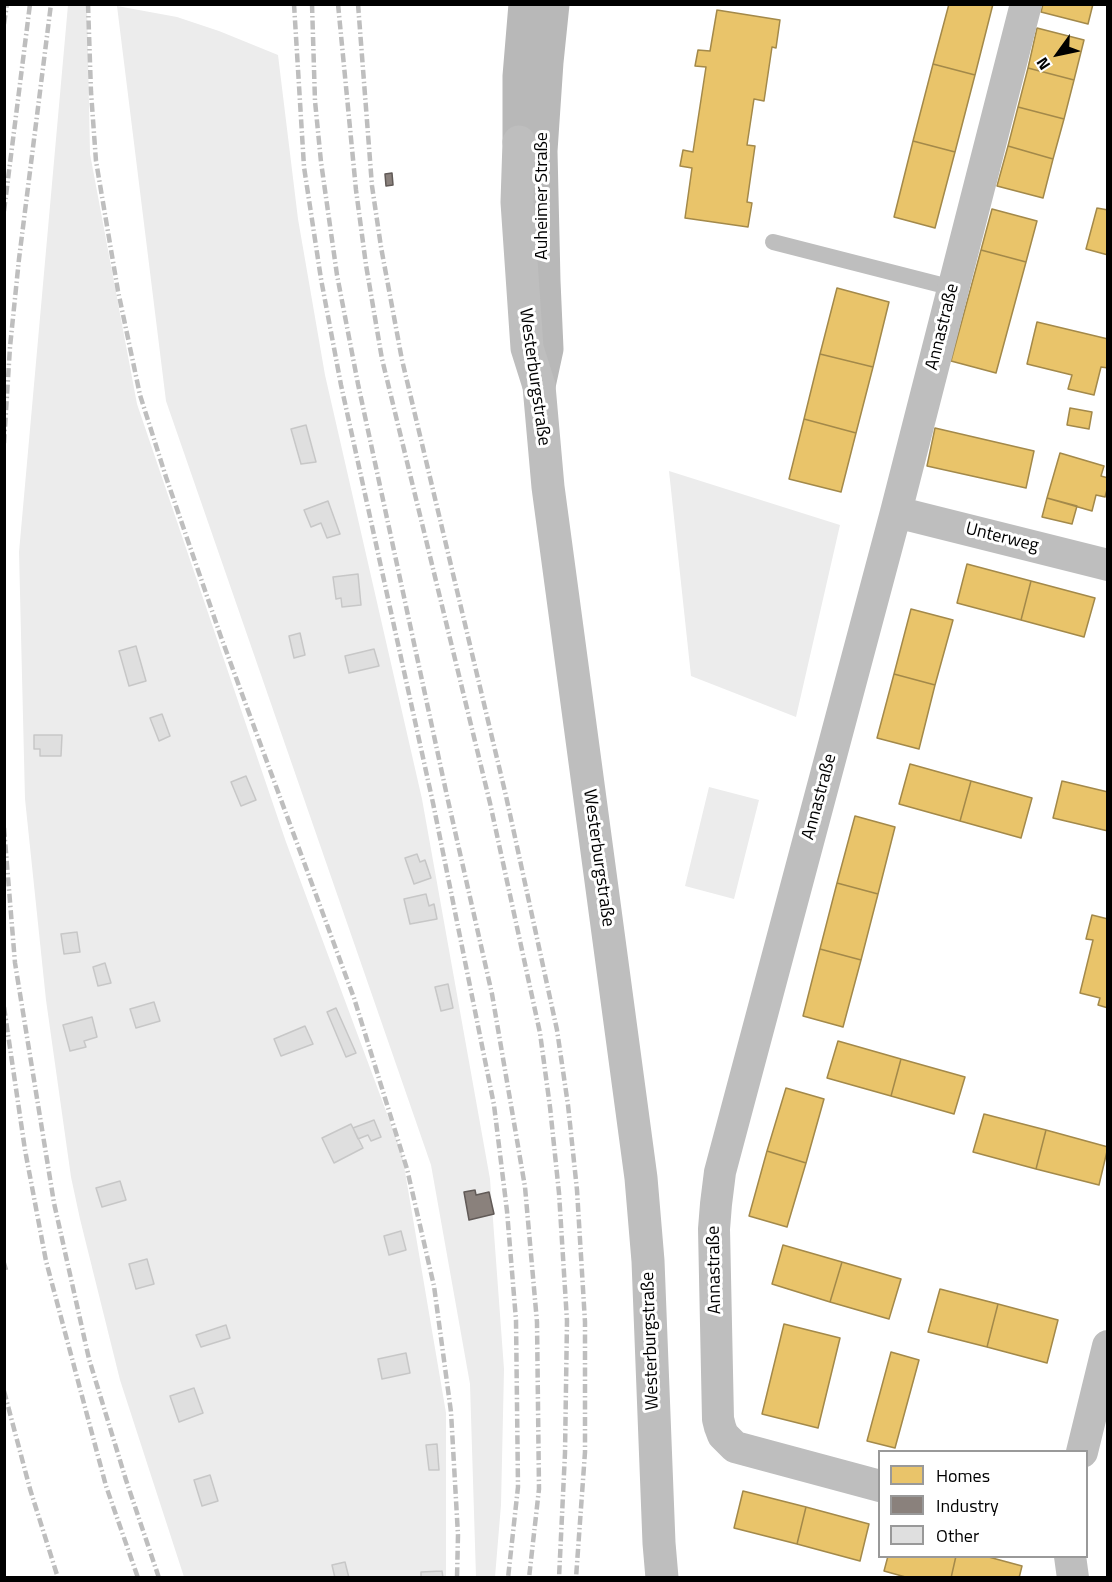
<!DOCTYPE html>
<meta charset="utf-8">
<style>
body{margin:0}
#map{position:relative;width:1112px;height:1582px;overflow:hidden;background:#fff;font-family:"Titillium Web",sans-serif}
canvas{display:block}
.frame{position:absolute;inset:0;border:6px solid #000;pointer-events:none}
.legend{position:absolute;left:878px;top:1450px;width:210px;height:108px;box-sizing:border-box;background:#fff;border:2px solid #999;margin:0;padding:8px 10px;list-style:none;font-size:18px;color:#000}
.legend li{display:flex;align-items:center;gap:12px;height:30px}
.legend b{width:30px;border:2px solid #999}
.north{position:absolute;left:1028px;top:24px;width:60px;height:60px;-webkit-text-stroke:4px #fff;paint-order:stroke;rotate:237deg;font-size:16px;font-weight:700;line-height:24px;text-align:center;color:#000}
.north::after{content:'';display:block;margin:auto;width:21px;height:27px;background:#000;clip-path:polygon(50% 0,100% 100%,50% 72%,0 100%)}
</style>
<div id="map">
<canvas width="1112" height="1582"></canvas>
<div class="frame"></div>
<ul class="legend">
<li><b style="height:16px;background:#e9c46a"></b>Homes</li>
<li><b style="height:16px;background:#8a817c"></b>Industry</li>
<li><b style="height:16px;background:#dfdfdf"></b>Other</li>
</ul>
<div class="north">N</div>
</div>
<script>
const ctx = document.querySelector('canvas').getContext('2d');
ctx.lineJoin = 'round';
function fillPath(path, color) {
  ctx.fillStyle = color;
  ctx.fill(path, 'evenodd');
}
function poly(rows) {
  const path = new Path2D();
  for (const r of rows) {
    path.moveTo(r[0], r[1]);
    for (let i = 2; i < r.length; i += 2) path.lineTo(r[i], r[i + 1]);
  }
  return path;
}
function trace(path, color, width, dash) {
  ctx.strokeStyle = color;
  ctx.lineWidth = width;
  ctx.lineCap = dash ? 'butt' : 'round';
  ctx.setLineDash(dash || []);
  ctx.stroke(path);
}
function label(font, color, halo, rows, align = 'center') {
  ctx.font = font + ' "Titillium Web",sans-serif';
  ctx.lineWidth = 6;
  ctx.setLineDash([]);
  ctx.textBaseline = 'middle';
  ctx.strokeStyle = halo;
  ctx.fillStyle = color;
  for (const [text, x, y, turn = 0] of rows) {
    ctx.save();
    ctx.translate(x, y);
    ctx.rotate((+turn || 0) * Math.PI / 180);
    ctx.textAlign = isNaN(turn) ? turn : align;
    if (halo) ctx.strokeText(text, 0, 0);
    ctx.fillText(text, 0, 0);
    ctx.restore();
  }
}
fillPath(poly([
 [68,5,87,5,90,154,137,404,286,842,402,1154,446,1413,446,1577,184,1577,120,1380,80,1219,71,1177,46,1000,25,799,19,552],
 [117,6,177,17,219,31,278,55,298,219,325,375,422,799,490,1179,504,1369,501,1505,495,1577,476,1577,470,1384,431,1165,166,401],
 [669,471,840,525,796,717,691,676],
 [709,787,759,800,734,899,685,886]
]), '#ececec');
const homes = poly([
 [949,4,993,4,975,75,933,64,949,4],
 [1043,4,1093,4,1088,24,1041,12,1043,4],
 [717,10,780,20,776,48,772,47,764,101,754,99,747,145,755,146,747,202,752,203,748,227,685,218,692,168,680,166,683,150,693,152,706,67,695,66,698,50,710,51,717,10],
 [1037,28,1084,40,1074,80,1028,68,1037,28],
 [933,64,975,75,955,152,913,141,933,64],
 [1028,68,1074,80,1064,119,1018,107,1028,68],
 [1018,107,1064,119,1053,159,1008,146,1018,107],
 [913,141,955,152,935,228,894,217,913,141],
 [1008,146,1053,159,1043,198,997,186,1008,146],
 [1097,208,1108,210,1108,255,1086,249,1097,208],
 [992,209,1037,221,1026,262,981,250,992,209],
 [981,250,1026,262,996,373,951,361,981,250],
 [837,288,889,302,873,367,820,354,837,288],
 [1037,322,1108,339,1108,368,1101,367,1094,395,1068,389,1072,375,1027,364,1037,322],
 [820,354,873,367,856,433,804,419,820,354],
 [1070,408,1092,412,1089,429,1067,425,1070,408],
 [804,419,856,433,841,492,789,479,804,419],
 [935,428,1034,451,1026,488,927,466,935,428],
 [1060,453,1104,466,1101,476,1108,478,1108,486,1105,497,1096,495,1092,511,1047,498,1060,453],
 [1047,498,1077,506,1072,524,1042,517,1047,498],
 [967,564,1031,581,1021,620,957,603,967,564],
 [1031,581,1095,598,1084,637,1021,620,1031,581],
 [911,609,953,620,935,685,894,674,911,609],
 [894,674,935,685,919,749,877,738,894,674],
 [910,764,971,781,960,821,899,804,910,764],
 [971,781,1032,798,1021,838,960,821,971,781],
 [1062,781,1108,792,1108,831,1053,818,1062,781],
 [855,816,895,827,878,894,837,883,855,816],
 [837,883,878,894,861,960,820,949,837,883],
 [1092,915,1108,919,1108,1008,1098,1005,1100,998,1080,993,1093,940,1086,939,1092,915],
 [820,949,861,960,843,1027,803,1016,820,949],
 [838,1041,901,1059,891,1096,827,1078,838,1041],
 [901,1059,965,1077,954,1114,891,1096,901,1059],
 [786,1088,824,1099,806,1163,767,1151,786,1088],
 [984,1114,1046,1130,1036,1169,973,1152,984,1114],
 [1046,1130,1108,1147,1099,1185,1036,1169,1046,1130],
 [767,1151,806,1163,787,1227,749,1216,767,1151],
 [783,1245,842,1262,830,1302,772,1284,783,1245],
 [842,1262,901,1279,889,1319,830,1302,842,1262],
 [940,1289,998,1304,987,1347,928,1332,940,1289],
 [998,1304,1058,1320,1047,1363,987,1347,998,1304],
 [784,1324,840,1338,818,1428,762,1414,784,1324],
 [891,1352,919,1360,895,1448,867,1441,891,1352],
 [743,1491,806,1507,797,1544,734,1528,743,1491],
 [806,1507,869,1524,860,1561,797,1544,806,1507],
 [888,1556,956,1556,951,1578,909,1578,884,1571,888,1556],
 [956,1556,985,1556,1022,1566,1019,1578,951,1578,956,1556]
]);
fillPath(homes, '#e9c46a');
trace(homes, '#a3894a', 1.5);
const industry = poly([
 [392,173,393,185,386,186,385,174,392,173],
 [475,1190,476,1195,489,1192,494,1214,469,1220,464,1192,475,1190]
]);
fillPath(industry, '#8a817c');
trace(industry, '#615a57', 1.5);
const building = poly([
 [306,425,316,462,301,464,291,429,306,425],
 [328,501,340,534,327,538,321,523,311,527,304,510,328,501],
 [358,574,361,605,342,607,341,598,336,599,333,577,358,574],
 [300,633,305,655,294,658,289,636,300,633],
 [136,646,146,681,129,686,119,651,136,646],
 [374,649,379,666,349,673,345,656,374,649],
 [162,714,170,736,159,741,150,718,162,714],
 [34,735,62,735,61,756,40,756,40,749,34,749,34,735],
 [246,776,256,800,241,806,231,782,246,776],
 [417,854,420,862,425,860,431,878,414,884,405,858,417,854],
 [426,894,429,906,434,904,437,919,410,924,404,899,426,894],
 [77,932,80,952,64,954,61,934,77,932],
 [105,963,111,983,98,986,93,967,105,963],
 [448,984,453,1008,441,1011,435,987,448,984],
 [154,1002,160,1021,136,1028,130,1009,154,1002],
 [336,1008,356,1053,346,1057,327,1012,336,1008],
 [92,1017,97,1037,84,1041,86,1047,70,1051,63,1025,92,1017],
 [305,1026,313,1044,281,1056,274,1039,305,1026],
 [374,1120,381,1137,371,1141,368,1135,358,1139,353,1128,374,1120],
 [351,1124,363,1148,334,1163,322,1138,351,1124],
 [120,1181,126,1200,102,1207,96,1188,120,1181],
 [401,1231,406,1250,389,1255,384,1236,401,1231],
 [147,1259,154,1284,136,1289,129,1264,147,1259],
 [226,1325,230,1338,201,1347,196,1335,226,1325],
 [406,1353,410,1373,382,1379,378,1359,406,1353],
 [194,1388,203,1413,179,1422,170,1396,194,1388],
 [437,1444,439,1470,429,1470,426,1445,437,1444],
 [210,1475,218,1501,202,1506,194,1480,210,1475],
 [345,1562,349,1578,335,1578,332,1565,345,1562],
 [442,1571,443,1578,421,1578,421,1572,442,1571]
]);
fillPath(building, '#dfdfdf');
trace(building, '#c7c7c7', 1.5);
trace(poly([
 [773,242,953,288]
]), '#bebebe', 16);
trace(poly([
 [896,512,1108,565],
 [1082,1452,1108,1346],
 [880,1486,735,1447,723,1435,720,1427,718,1419,714,1229,716,1204,720,1172,896,512,1026,4],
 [1070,1556,1073,1578]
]), '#bebebe', 32);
trace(poly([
 [519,142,519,76,525,4],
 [539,386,547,349,544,281,541,151,547,62,553,4]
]), '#b8b8b8', 33);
trace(poly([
 [519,142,517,202,527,348,539,386,548,487,641,1178,648,1261,659,1543,662,1578]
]), '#bebebe', 33);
trace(poly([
 [88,4,91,92,96,161,118,291,140,395,166,477,221,637,354,998,407,1169,434,1286,451,1412,458,1535,457,1578],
 [294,4,304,167,321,279,341,385,433,803,494,1105,507,1211,516,1320,518,1487,508,1578],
 [312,4,315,101,321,162,337,275,358,384,447,796,492,994,525,1187,537,1322,539,1489,529,1578],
 [338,4,356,190,366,265,382,359,490,803,540,1033,550,1107,559,1193,567,1321,565,1453,559,1578],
 [358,4,372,186,381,247,402,360,506,796,557,1030,568,1105,577,1190,585,1322,585,1452,576,1578],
 [4,24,7,4],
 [4,211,30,4],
 [4,443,10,347,19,259,51,4],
 [4,828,15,963,54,1203,89,1359,126,1480,159,1578],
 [4,1007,25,1150,46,1261,106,1486,138,1578],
 [4,1263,6,1270],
 [4,1391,30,1489,58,1578]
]), '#bebebe', 4.5, [9, 3, 1.5, 3]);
label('18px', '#000', '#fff', [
 ["Auheimer Straße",543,196,-90],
 ["Annastraße",943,327,-76],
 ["Westerburgstraße",534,377,82],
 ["Unterweg",1002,538,14],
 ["Annastraße",820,797,-75],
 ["Westerburgstraße",598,858,82],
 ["Annastraße",715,1270,-91],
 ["Westerburgstraße",651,1341,-92]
]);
</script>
